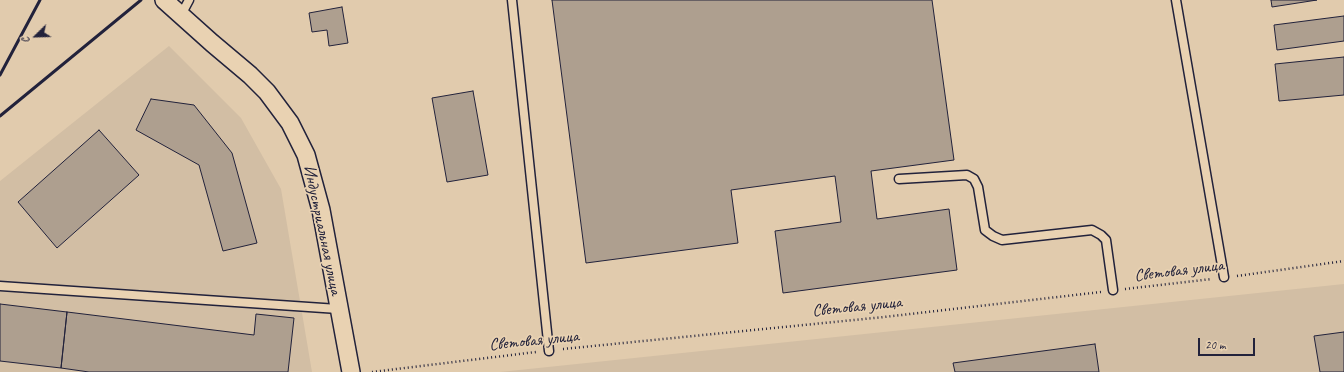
<!DOCTYPE html>
<meta charset="utf-8">
<style>
body{margin:0}
#map{position:relative;width:1344px;height:372px;overflow:hidden;background:#e1cbad;font-family:Caveat,sans-serif}
canvas{display:block}
.north{position:absolute;left:16px;top:16px;width:40px;height:40px;-webkit-text-stroke:3px #e9d2b2;paint-order:stroke;rotate:247deg;font-size:11px;font-weight:700;line-height:16px;text-align:center;color:#22223b}
.north::after{content:'';display:block;margin:auto;width:14px;height:18px;background:#22223b;clip-path:polygon(50% 0,100% 100%,50% 72%,0 100%)}
.scale{position:absolute;left:1198px;top:338px;width:57px;height:18px;box-sizing:border-box;border:2px solid #22223b;border-top:0;padding-left:5px;font-size:12px;line-height:14px;white-space:nowrap;color:#22223b;-webkit-text-stroke:3px #e9d2b2;paint-order:stroke}
</style>
<div id="map">
<canvas width="1344" height="372"></canvas>
<div class="north">С</div>
<div class="scale">20 m</div>
</div>
<script>
const ctx = document.querySelector('canvas').getContext('2d');
ctx.lineJoin = 'round';
function fillPath(path, color) {
  ctx.fillStyle = color;
  ctx.fill(path, 'evenodd');
}
function poly(rows) {
  const path = new Path2D();
  for (const r of rows) {
    path.moveTo(r[0], r[1]);
    for (let i = 2; i < r.length; i += 2) path.lineTo(r[i], r[i + 1]);
  }
  return path;
}
function trace(path, color, width, dash) {
  ctx.strokeStyle = color;
  ctx.lineWidth = width;
  ctx.lineCap = dash ? 'butt' : 'round';
  ctx.setLineDash(dash || []);
  ctx.stroke(path);
}
function label(font, color, halo, rows, align = 'center') {
  ctx.font = font + ' Caveat,sans-serif';
  ctx.lineWidth = 3.5;
  ctx.setLineDash([]);
  ctx.textBaseline = 'middle';
  ctx.strokeStyle = halo;
  ctx.fillStyle = color;
  for (const [text, x, y, turn = 0] of rows) {
    ctx.save();
    ctx.translate(x, y);
    ctx.rotate((+turn || 0) * Math.PI / 180);
    ctx.textAlign = isNaN(turn) ? turn : align;
    if (halo) ctx.strokeText(text, 0, 0);
    ctx.fillText(text, 0, 0);
    ctx.restore();
  }
}
fillPath(poly([
 [169,46,241,118,281,189,312,372,0,372,0,181],
 [1344,284,1344,372,500,372]
]), '#d2bea4');
const building = poly([
 [552,0,932,0,954,160,871,171,877,219,949,209,957,270,783,293,775,231,841,222,835,176,731,190,738,243,586,263,552,0],
 [1271,0,1317,0,1272,7,1271,0],
 [342,7,348,43,329,46,327,30,312,32,309,13,342,7],
 [1344,16,1344,41,1277,50,1274,25,1344,16],
 [1344,57,1344,95,1279,101,1275,64,1344,57],
 [473,91,488,175,447,182,432,98,473,91],
 [151,99,194,105,232,153,257,243,223,251,199,165,136,130,151,99],
 [99,130,139,175,57,248,18,202,99,130],
 [0,304,67,312,61,368,0,361,0,304],
 [67,312,254,335,256,314,294,318,288,372,89,372,61,368,67,312],
 [1344,332,1344,372,1320,372,1314,336,1344,332],
 [1095,344,1099,372,955,372,953,363,1095,344]
]);
fillPath(building, '#ae9f8f');
trace(building, '#22223b', 1);
const lane = poly([
 [512,0,549,351],
 [1176,0,1224,277],
 [181,15,189,0],
 [899,179,967,175,974,179,978,187,985,230,993,236,1002,240,1092,230,1101,235,1106,240,1113,290],
 [0,286,338,309]
]);
const street = poly([
 [164,0,212,43,250,75,267,92,290,123,306,155,321,210,351,372]
]);
trace(lane, '#22223b', 11);
trace(street, '#22223b', 20);
trace(poly([
 [1237,276,1344,261],
 [1125,289,1212,279],
 [563,349,884,317,1101,292],
 [372,372,536,352]
]), '#22223b', 2.5, [1, 3]);
trace(lane, '#e9d2b2', 8);
trace(street, '#e9d2b2', 17);
trace(poly([
 [0,75,40,0],
 [0,116,141,0]
]), '#22223b', 3);
label('17px', '#22223b', '#e9d2b2', [
 ["Индустриальная улица",322,230,78],
 ["Световая улица",1179,271,-7],
 ["Световая улица",857,307,-6],
 ["Световая улица",534,341,-6]
]);
</script>
